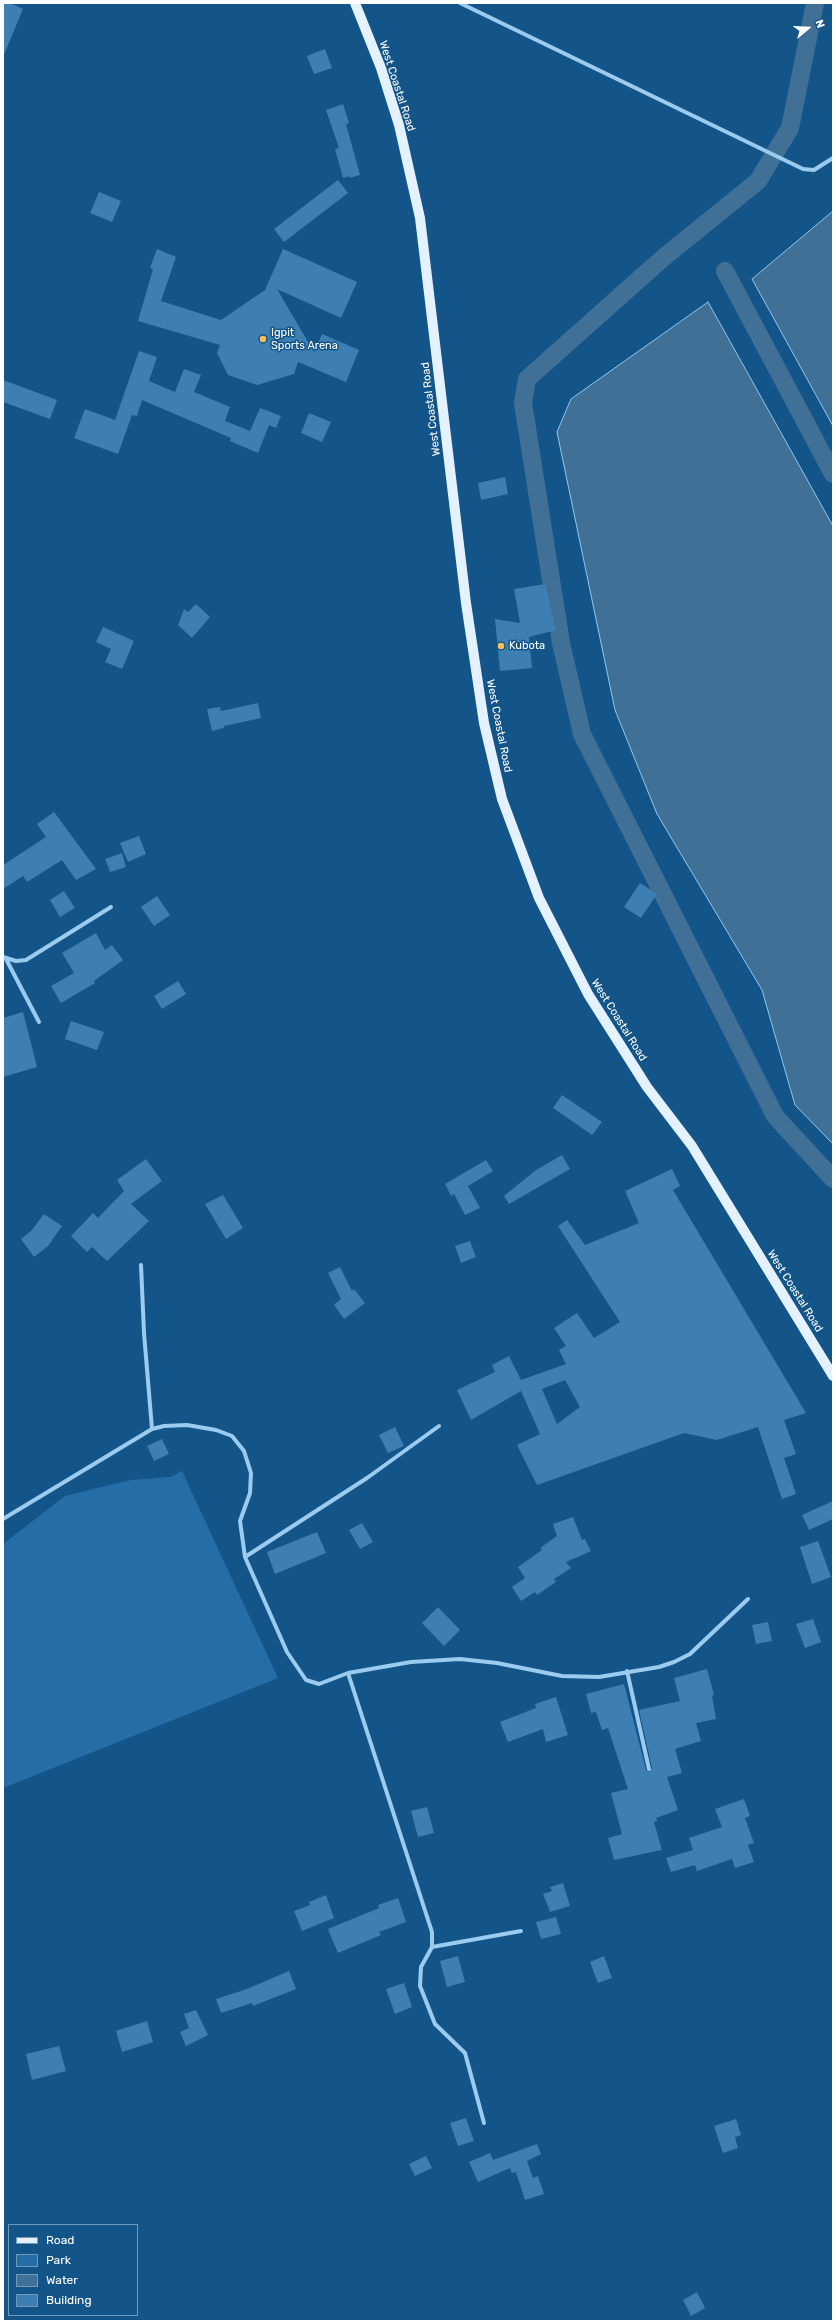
<!DOCTYPE html>
<style>
body{margin:0}
#map{position:relative;width:836px;height:2324px;overflow:hidden;background:#145589;font-family:Rubik,sans-serif}
canvas{display:block}
.frame{position:absolute;inset:0;border:4px solid #fff;pointer-events:none}
.legend{position:absolute;left:8px;top:2224px;width:130px;height:92px;box-sizing:border-box;background:#145589;border:1px solid #7299b8;margin:0;padding:5px 7px;list-style:none;font-size:12px;color:#fff}
.legend li{display:flex;align-items:center;gap:8px;height:20px}
.legend b{width:20px;border:1px solid #7299b8}
.north{position:absolute;left:788px;top:8px;width:40px;height:40px;-webkit-text-stroke:3px #145589;paint-order:stroke;rotate:71deg;font-size:11px;font-weight:700;line-height:16px;text-align:center;color:#fff}
.north::after{content:'';display:block;margin:auto;width:14px;height:18px;background:#fff;clip-path:polygon(50% 0,100% 100%,50% 72%,0 100%)}
</style>
<div id="map">
<canvas width="836" height="2324"></canvas>
<div class="frame"></div>
<ul class="legend">
<li><b style="height:5px;background:#e4f1ff"></b>Road</li>
<li><b style="height:11px;background:#246da7"></b>Park</li>
<li><b style="height:11px;background:#417097"></b>Water</li>
<li><b style="height:11px;background:#3d7fb2"></b>Building</li>
</ul>
<div class="north">N</div>
</div>
<script>
const ctx = document.querySelector('canvas').getContext('2d');
ctx.lineJoin = 'round';
function fillPath(path, color) {
  ctx.fillStyle = color;
  ctx.fill(path, 'evenodd');
}
function poly(rows) {
  const path = new Path2D();
  for (const r of rows) {
    path.moveTo(r[0], r[1]);
    for (let i = 2; i < r.length; i += 2) path.lineTo(r[i], r[i + 1]);
  }
  return path;
}
function trace(path, color, width, dash) {
  ctx.strokeStyle = color;
  ctx.lineWidth = width;
  ctx.lineCap = dash ? 'butt' : 'round';
  ctx.setLineDash(dash || []);
  ctx.stroke(path);
}
function label(font, color, halo, rows, align = 'center') {
  ctx.font = font + ' Rubik,sans-serif';
  ctx.lineWidth = 3;
  ctx.setLineDash([]);
  ctx.textBaseline = 'middle';
  ctx.strokeStyle = halo;
  ctx.fillStyle = color;
  for (const [text, x, y, turn = 0] of rows) {
    ctx.save();
    ctx.translate(x, y);
    ctx.rotate((+turn || 0) * Math.PI / 180);
    ctx.textAlign = isNaN(turn) ? turn : align;
    if (halo) ctx.strokeText(text, 0, 0);
    ctx.fillText(text, 0, 0);
    ctx.restore();
  }
}
fillPath(poly([
 [182,1471,278,1678,3,1788,3,1544,65,1496,130,1480,171,1477]
]), '#246da7');
const water = poly([
 [833,211,833,426,752,279,833,211],
 [708,302,833,526,833,1144,795,1105,762,990,657,814,615,710,557,432,571,399,708,302]
]);
fillPath(water, '#417097');
trace(water, '#8dc8f2', 1);
trace(poly([
 [815,3,790,128,758,181,663,258,527,379,523,403,561,643,582,734,775,1116,833,1179],
 [725,271,833,474]
]), '#417097', 18);
fillPath(poly([
 [3,3,10,3,23,9,3,57],
 [325,49,332,68,314,74,307,56],
 [343,104,349,123,346,124,360,175,349,178,349,176,343,178,335,149,339,148,326,110],
 [338,180,348,193,284,242,274,229],
 [99,192,121,201,112,222,90,213],
 [157,249,176,257,161,301,221,320,265,290,283,249,357,282,341,318,277,289,314,352,322,334,359,350,346,382,298,362,294,374,257,385,228,375,217,353,220,345,138,321,153,269,150,268],
 [139,351,157,357,149,381,175,392,184,369,201,375,194,392,230,407,225,421,250,431,260,408,281,416,276,428,269,425,258,453,230,441,231,438,142,400,137,416,132,415,118,454,74,438,85,409,115,420],
 [3,380,57,400,50,419,3,402],
 [309,413,331,422,322,442,301,433],
 [505,477,508,494,481,500,478,483],
 [545,584,556,630,529,637,532,668,500,671,495,619,520,623,514,589],
 [196,604,210,617,192,638,178,625,184,609,188,612],
 [103,627,134,641,122,669,105,662,111,649,96,642],
 [258,703,261,718,224,726,224,728,212,731,207,709,220,707,221,711],
 [54,812,96,869,76,880,62,860,27,882,23,876,3,889,3,865,46,837,37,824],
 [139,836,146,854,128,862,120,843],
 [122,853,126,867,110,872,105,859],
 [640,883,657,894,641,918,624,907],
 [64,891,75,908,60,917,50,900],
 [157,896,170,915,154,926,141,907],
 [96,933,105,950,112,945,123,960,94,981,95,983,61,1003,51,986,74,973,62,953],
 [178,981,186,994,162,1009,154,996],
 [23,1012,37,1067,3,1077,3,1018],
 [71,1021,104,1032,97,1050,65,1039],
 [562,1095,602,1122,592,1135,553,1108],
 [562,1155,570,1169,509,1204,504,1196,536,1170],
 [146,1159,162,1181,131,1204,149,1221,107,1261,92,1247,87,1252,71,1236,93,1213,98,1218,124,1191,117,1180],
 [486,1160,493,1171,468,1186,480,1208,465,1215,454,1194,451,1196,445,1184],
 [672,1169,680,1186,673,1190,806,1413,784,1420,796,1454,784,1458,796,1494,782,1499,758,1427,717,1440,684,1433,537,1485,517,1445,540,1434,521,1391,471,1420,457,1390,495,1372,492,1365,509,1356,521,1380,566,1364,559,1350,566,1346,554,1328,577,1313,594,1338,620,1322,558,1226,567,1220,585,1245,639,1223,625,1191],
 [565,1380,580,1407,557,1424,542,1389],
 [223,1195,243,1228,226,1239,205,1204],
 [44,1214,62,1226,48,1246,34,1257,21,1239,31,1231],
 [470,1241,476,1257,461,1263,455,1246],
 [340,1267,352,1291,354,1289,365,1303,344,1319,334,1305,341,1299,328,1273],
 [395,1427,404,1446,388,1453,379,1435],
 [162,1439,169,1454,154,1461,147,1446],
 [833,1501,833,1519,809,1530,802,1515],
 [573,1517,582,1540,585,1539,591,1551,566,1562,571,1568,554,1579,556,1582,537,1595,535,1592,521,1601,512,1587,525,1578,518,1567,542,1550,540,1548,557,1536,553,1524],
 [362,1523,373,1542,360,1549,349,1530],
 [317,1532,326,1553,275,1574,267,1552],
 [818,1541,831,1577,812,1584,800,1547],
 [438,1607,460,1630,444,1646,422,1623],
 [813,1619,821,1642,805,1648,796,1624],
 [768,1622,772,1641,756,1644,752,1625],
 [707,1669,714,1695,712,1696,716,1719,696,1723,701,1741,675,1749,682,1773,667,1777,678,1810,656,1818,657,1821,654,1822,662,1850,614,1860,608,1838,622,1834,611,1793,628,1789,608,1728,602,1730,596,1712,591,1713,586,1694,624,1684,646,1770,649,1772,652,1768,639,1710,680,1701,674,1678],
 [556,1697,568,1735,546,1742,543,1729,508,1742,500,1722,536,1708,535,1704],
 [744,1799,750,1816,745,1818,754,1843,748,1845,754,1862,735,1868,732,1859,697,1871,695,1865,671,1872,666,1858,693,1850,689,1838,722,1827,715,1809],
 [427,1807,434,1833,418,1837,411,1811],
 [563,1883,570,1906,550,1912,543,1894,552,1891,550,1887],
 [326,1895,334,1918,302,1931,294,1911,310,1905,309,1902],
 [398,1898,406,1922,379,1932,381,1935,338,1953,328,1929,379,1908,378,1905],
 [556,1917,561,1934,541,1939,536,1922],
 [458,1956,465,1982,447,1987,440,1961],
 [604,1956,612,1978,598,1983,590,1962],
 [289,1971,296,1989,253,2006,252,2003,221,2013,216,1999,247,1989],
 [404,1983,412,2007,395,2014,386,1989],
 [196,2010,208,2035,186,2046,180,2032,189,2028,184,2014],
 [147,2021,153,2042,122,2052,116,2031],
 [59,2046,66,2071,32,2080,26,2054],
 [466,2118,474,2141,458,2146,450,2123],
 [736,2119,741,2135,735,2137,738,2148,723,2153,714,2126],
 [537,2144,541,2154,527,2161,533,2178,538,2176,544,2194,525,2200,516,2172,512,2173,510,2168,478,2182,469,2162,490,2153,493,2160],
 [426,2156,432,2168,415,2176,409,2164],
 [697,2292,705,2308,691,2316,683,2300]
]), '#3d7fb2');
trace(poly([
 [460,3,803,169,814,170,833,158],
 [3,957,16,961,26,960,111,907],
 [6,959,39,1022],
 [141,1265,144,1333,152,1429],
 [3,1519,152,1429,164,1426,187,1425,216,1430,232,1436,244,1451,251,1473,250,1493,240,1521,245,1557,287,1652,306,1680,319,1684,348,1673,411,1662,460,1659,497,1663,562,1676,599,1677,659,1667,674,1662,690,1654,748,1599],
 [245,1557,367,1478,439,1426],
 [627,1671,649,1769],
 [348,1673,432,1932,432,1947,421,1967,420,1986,435,2024,465,2053,484,2123],
 [432,1947,521,1931]
]), '#9bcbef', 4);
trace(poly([
 [355,3,381,68,399,125,420,218,466,603,484,723,502,799,539,898,588,994,647,1087,692,1146,833,1376]
]), '#e4f1ff', 10);
for (const [x, y, r, color] of [
 [263,339,4,"#ffbd5a"],
 [501,646,4,"#ffbd5a"]
]) {
  const dot = new Path2D();
  dot.arc(x, y, r, 0, 2 * Math.PI);
  ctx.fillStyle = color;
  ctx.fill(dot);
  trace(dot, '#145589', 1.5);
}
label('11px', '#fff', '#145589', [
 ["West Coastal Road",397,86,72],
 ["West Coastal Road",431,409,-97],
 ["West Coastal Road",499,726,79],
 ["West Coastal Road",619,1020,58],
 ["West Coastal Road",795,1291,58]
]);
label('11px', '#fff', '#145589', [
 ["Igpit",271,333],
 ["Sports Arena",271,346],
 ["Kubota",509,646]
], 'left');
</script>
